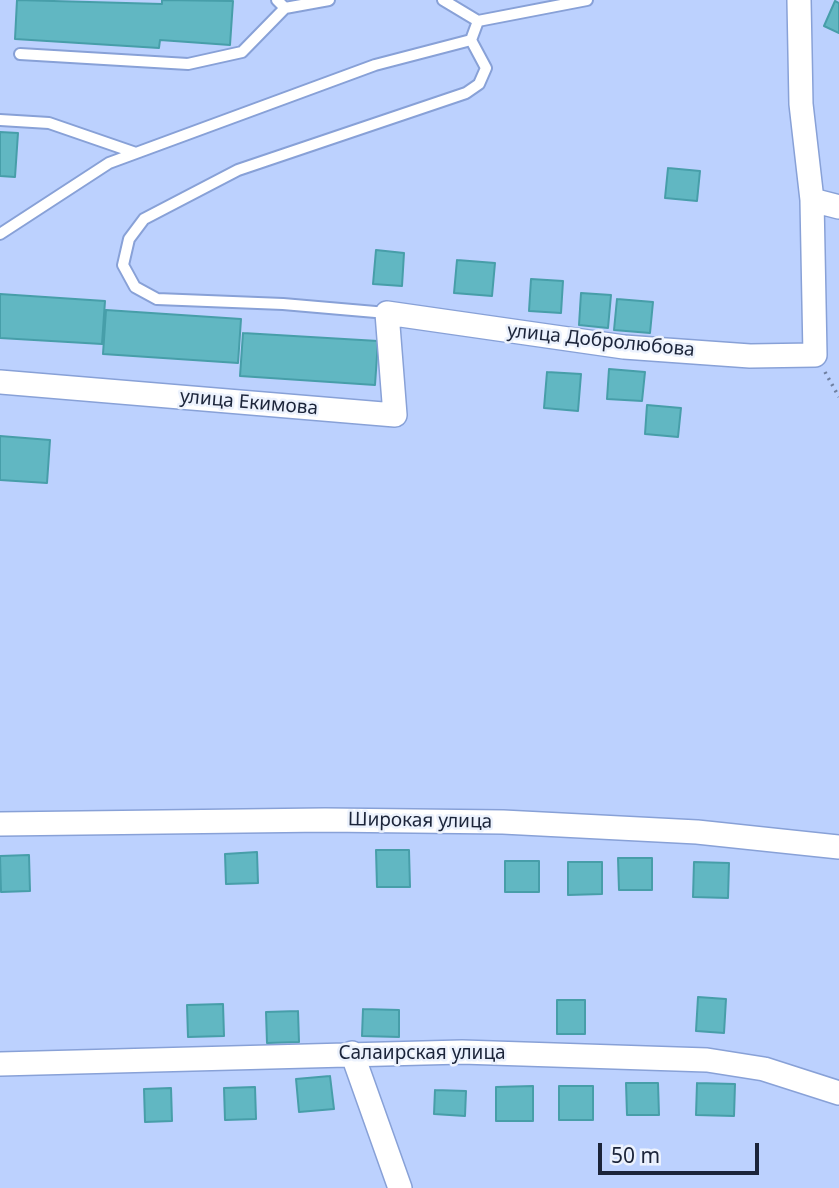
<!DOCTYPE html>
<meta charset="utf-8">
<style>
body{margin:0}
#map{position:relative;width:839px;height:1188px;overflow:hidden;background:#bcd1fe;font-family:"Noto Sans",sans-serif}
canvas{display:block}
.scale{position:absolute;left:598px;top:1143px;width:161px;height:32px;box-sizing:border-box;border:4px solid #1b2439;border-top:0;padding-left:9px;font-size:21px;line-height:24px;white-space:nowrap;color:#1b2439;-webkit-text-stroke:5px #ecf2fd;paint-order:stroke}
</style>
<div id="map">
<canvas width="839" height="1188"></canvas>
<div class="scale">50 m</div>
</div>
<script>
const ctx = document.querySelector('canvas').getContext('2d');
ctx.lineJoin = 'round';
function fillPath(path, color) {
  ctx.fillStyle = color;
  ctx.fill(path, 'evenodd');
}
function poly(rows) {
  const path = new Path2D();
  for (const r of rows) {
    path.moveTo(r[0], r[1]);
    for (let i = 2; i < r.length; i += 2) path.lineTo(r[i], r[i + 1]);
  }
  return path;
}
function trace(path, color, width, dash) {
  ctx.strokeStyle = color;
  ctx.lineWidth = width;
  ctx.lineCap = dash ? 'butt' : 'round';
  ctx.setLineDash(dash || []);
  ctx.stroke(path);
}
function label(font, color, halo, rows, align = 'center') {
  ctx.font = font + ' "Noto Sans",sans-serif';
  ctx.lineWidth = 5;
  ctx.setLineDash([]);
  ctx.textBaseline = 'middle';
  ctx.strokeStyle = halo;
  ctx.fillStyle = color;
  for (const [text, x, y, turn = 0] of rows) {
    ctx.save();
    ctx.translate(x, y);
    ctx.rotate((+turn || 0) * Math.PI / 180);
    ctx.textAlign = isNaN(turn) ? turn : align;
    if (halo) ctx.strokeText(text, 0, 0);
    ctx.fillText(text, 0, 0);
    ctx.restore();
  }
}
const building = poly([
 [17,0,162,4,162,0,233,1,230,45,160,40,159,48,15,39,17,0],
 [835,1,839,3,839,33,824,26,835,1],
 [0,132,18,133,15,177,0,176,0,132],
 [668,168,700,171,697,201,665,198,668,168],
 [376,250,404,253,402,286,373,284,376,250],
 [457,260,495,263,492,296,454,293,457,260],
 [531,279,563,281,561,313,529,311,531,279],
 [581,293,611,295,608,328,579,325,581,293],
 [0,294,105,301,102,344,0,338,0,294],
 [617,299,653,302,650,333,614,330,617,299],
 [106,310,241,319,238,363,103,354,106,310],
 [243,333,378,341,375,385,240,376,243,333],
 [609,369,645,372,642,401,607,399,609,369],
 [547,372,581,374,578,411,544,408,547,372],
 [647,405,681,408,678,437,645,434,647,405],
 [0,436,50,440,47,483,0,480,0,436],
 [376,850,409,850,410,887,377,887,376,850],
 [257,852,258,883,226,884,225,854,257,852],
 [29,855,30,891,1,892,0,856,29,855],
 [618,858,652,858,652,890,619,890,618,858],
 [505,861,539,861,539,892,505,892,505,861],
 [568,862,602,862,602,894,568,895,568,862],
 [694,862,729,863,728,898,693,897,694,862],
 [698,997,726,999,724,1033,696,1031,698,997],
 [557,1000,585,1000,585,1034,557,1034,557,1000],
 [223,1004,224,1036,188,1037,187,1005,223,1004],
 [363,1009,399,1010,399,1037,362,1036,363,1009],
 [298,1011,299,1042,267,1043,266,1012,298,1011],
 [330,1076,334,1109,299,1112,296,1079,330,1076],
 [626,1083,658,1083,659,1115,627,1115,626,1083],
 [697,1083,735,1084,734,1116,696,1115,697,1083],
 [533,1086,533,1121,496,1121,496,1087,533,1086],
 [559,1086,593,1086,593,1120,559,1120,559,1086],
 [255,1087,256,1119,225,1120,224,1088,255,1087],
 [171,1088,172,1121,145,1122,144,1089,171,1088],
 [435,1090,466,1091,465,1116,434,1114,435,1090]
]);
fillPath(building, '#61b7c2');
trace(building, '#479ea9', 2);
const service = poly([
 [443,0,478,21,587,0],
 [285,8,329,0],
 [20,54,188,64,242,52,285,8,277,0],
 [0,120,49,123,136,153],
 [0,234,109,163,375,65,471,40,478,21],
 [387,313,283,304,157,299,135,287,123,265,129,239,144,219,238,170,466,93,479,84,486,68,471,40]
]);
const minor = poly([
 [812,200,839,207],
 [0,382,395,415,387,313,624,347,750,356,815,355,812,200,801,104,799,0],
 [0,824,325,820,503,822,697,832,839,847],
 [352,1053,400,1188],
 [0,1064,462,1052,707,1060,764,1069,839,1093]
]);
trace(service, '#88a1d7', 14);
trace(minor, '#88a1d7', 26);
trace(poly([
 [825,372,839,397]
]), '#6f7fa0', 3.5, [2, 5]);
trace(service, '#fff', 10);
trace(minor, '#fff', 23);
label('19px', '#1b2439', '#ecf2fd', [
 ["улица Добролюбова",601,341,6],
 ["улица Екимова",249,403,5],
 ["Широкая улица",420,821,1],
 ["Салаирская улица",422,1054]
]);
</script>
